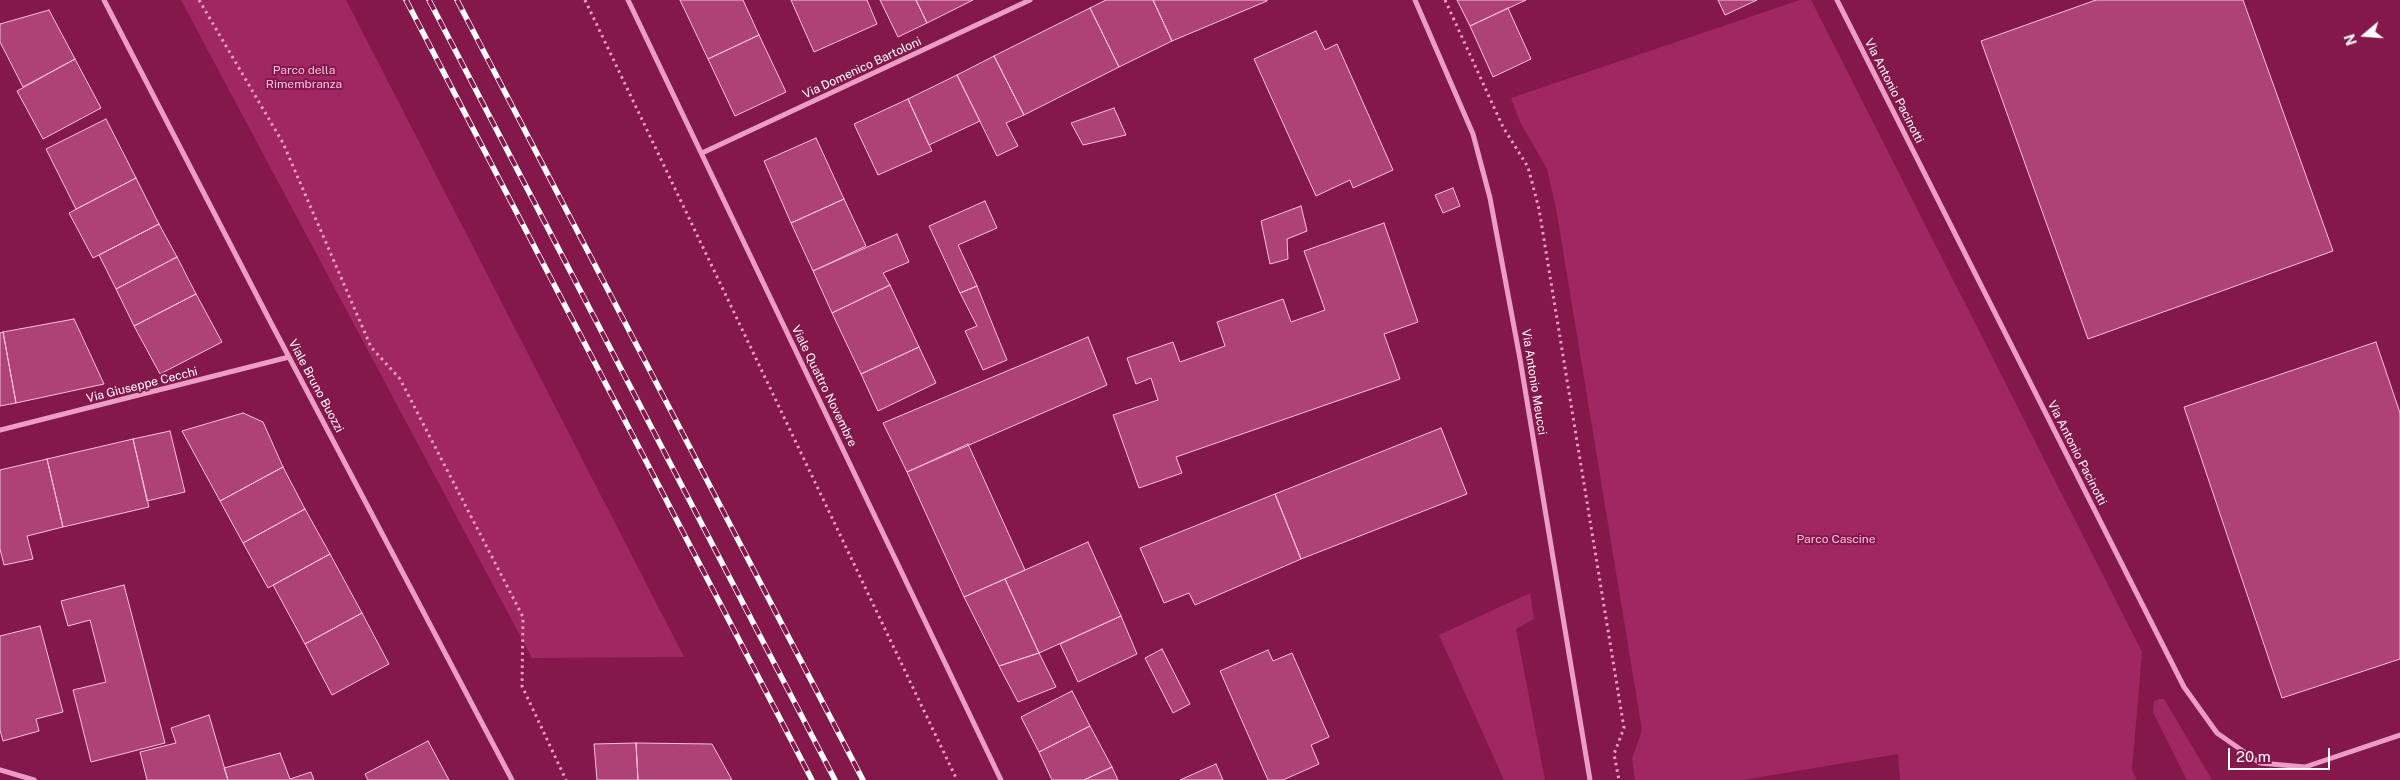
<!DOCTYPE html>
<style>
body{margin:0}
#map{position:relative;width:2400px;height:780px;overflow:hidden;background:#84184b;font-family:"Public Sans",sans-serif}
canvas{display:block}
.north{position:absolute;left:2340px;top:10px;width:50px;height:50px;-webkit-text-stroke:4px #84184b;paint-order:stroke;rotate:252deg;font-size:14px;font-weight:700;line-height:20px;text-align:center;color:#fff}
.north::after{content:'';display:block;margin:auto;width:18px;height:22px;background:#fff;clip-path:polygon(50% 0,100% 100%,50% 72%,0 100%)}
.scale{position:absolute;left:2228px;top:748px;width:102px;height:22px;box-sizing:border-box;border:2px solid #fff;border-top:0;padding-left:6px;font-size:15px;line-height:18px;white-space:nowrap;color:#fff;-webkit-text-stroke:4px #84184b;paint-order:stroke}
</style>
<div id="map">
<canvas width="2400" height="780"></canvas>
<div class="north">N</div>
<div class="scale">20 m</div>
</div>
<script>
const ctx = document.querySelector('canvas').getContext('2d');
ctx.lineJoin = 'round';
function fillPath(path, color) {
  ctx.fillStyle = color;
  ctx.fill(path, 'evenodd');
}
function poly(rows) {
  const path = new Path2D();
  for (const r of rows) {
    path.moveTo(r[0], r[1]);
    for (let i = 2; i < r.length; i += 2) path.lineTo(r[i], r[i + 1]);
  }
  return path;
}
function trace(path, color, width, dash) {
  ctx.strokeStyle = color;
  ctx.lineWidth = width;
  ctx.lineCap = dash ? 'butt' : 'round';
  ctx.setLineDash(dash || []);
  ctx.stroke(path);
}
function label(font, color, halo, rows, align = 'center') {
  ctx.font = font + ' "Public Sans",sans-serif';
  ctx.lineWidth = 4;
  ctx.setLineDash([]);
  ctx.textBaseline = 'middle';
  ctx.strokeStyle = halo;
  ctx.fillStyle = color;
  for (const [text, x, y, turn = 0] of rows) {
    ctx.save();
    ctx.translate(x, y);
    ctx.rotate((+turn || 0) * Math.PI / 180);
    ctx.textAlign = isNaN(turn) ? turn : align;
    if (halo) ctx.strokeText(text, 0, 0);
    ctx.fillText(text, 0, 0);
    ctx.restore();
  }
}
fillPath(poly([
 [181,0,346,0,684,657,532,658],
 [1800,0,1811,0,2142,652,2132,770,2137,780,1900,780,1898,754,1743,780,1635,780,1632,759,1642,730,1556,208,1547,169,1520,122,1511,98],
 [1530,593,1534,619,1516,629,1545,780,1504,780,1439,635],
 [2159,699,2164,699,2212,780,2187,780,2153,712,2154,701]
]), '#a12762');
const building = poly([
 [680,0,743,0,759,35,708,59,680,0],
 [791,0,867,0,877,24,814,52,791,0],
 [880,0,916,0,927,23,898,37,880,0],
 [916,0,973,0,927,23,916,0],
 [1106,0,1153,0,1172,41,1119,67,1090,8,1106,0],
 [1153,0,1267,0,1267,1,1172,41,1153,0],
 [1457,0,1526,0,1470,26,1457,0],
 [1718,0,1757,0,1725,15,1718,0],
 [2096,0,2243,0,2333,251,2088,339,1981,41,2096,0],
 [1090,8,1119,67,1024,115,994,56,1090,8],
 [1508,8,1531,59,1493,77,1470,26,1508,8],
 [49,10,75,59,23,87,0,42,0,24,49,10],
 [1316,31,1325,50,1337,44,1393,170,1353,188,1350,180,1316,196,1254,59,1316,31],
 [759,35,786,92,735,116,708,59,759,35],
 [994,56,1024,115,1006,123,1018,146,997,156,957,75,994,56],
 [75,59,101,108,43,139,17,91,75,59],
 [957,75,980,121,929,145,908,99,957,75],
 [908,99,932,151,878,175,854,124,908,99],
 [1114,108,1126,135,1083,145,1071,123,1114,108],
 [106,119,136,178,76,209,46,149,106,119],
 [816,138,844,199,791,223,764,161,816,138],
 [136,178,159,224,93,258,69,213,136,178],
 [1453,188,1460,206,1443,213,1435,195,1453,188],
 [844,199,866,246,813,271,791,223,844,199],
 [985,201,997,228,958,245,977,286,960,293,929,226,985,201],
 [1301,206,1307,231,1287,239,1288,259,1270,264,1261,221,1301,206],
 [1384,223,1418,322,1384,334,1400,379,1176,457,1182,473,1139,488,1113,415,1158,400,1151,378,1136,384,1127,358,1173,342,1180,362,1225,346,1217,322,1283,299,1291,322,1325,310,1304,251,1384,223],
 [159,224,177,257,116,289,99,255,159,224],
 [897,234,909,262,883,273,890,285,832,313,813,271,897,234],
 [177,257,196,294,134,326,116,289,177,257],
 [890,285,919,347,861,374,832,313,890,285],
 [977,286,1007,360,983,370,965,331,977,326,960,293,977,286],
 [196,294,222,342,160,374,134,326,196,294],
 [74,319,104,384,16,403,3,332,74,319],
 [3,332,16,403,0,406,0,333,3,332],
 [1088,337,1107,385,907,472,883,423,1088,337],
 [2376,342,2400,413,2400,659,2282,698,2184,407,2376,342],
 [919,347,936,383,878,411,861,374,919,347],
 [243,413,263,422,283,467,220,501,182,431,243,413],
 [1441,428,1467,494,1301,559,1275,494,1441,428],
 [170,431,185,492,147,501,133,439,170,431],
 [133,439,149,507,63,527,47,459,133,439],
 [968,444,1025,570,964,597,907,472,968,444],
 [47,459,63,527,27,536,33,559,4,565,0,549,0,470,47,459],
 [283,467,305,509,243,543,220,501,283,467],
 [1275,494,1301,559,1195,605,1189,593,1164,603,1140,548,1275,494],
 [305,509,330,554,268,588,243,543,305,509],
 [1088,542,1121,616,1039,653,1005,579,1088,542],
 [330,554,362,613,305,644,273,585,330,554],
 [1005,579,1039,653,999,666,964,597,1005,579],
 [124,585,165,743,91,762,73,690,106,682,90,620,68,626,61,601,124,585],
 [362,613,389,664,332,695,305,644,362,613],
 [1121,616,1137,654,1078,682,1060,644,1121,616],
 [40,626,63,712,36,719,39,731,3,741,0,730,0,636,40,626],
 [1162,649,1190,704,1173,713,1145,658,1162,649],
 [1268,650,1273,661,1292,653,1329,737,1311,745,1319,764,1283,780,1268,780,1220,671,1268,650],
 [1039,653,1056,687,1018,702,999,666,1039,653],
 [1072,691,1090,726,1039,752,1021,717,1072,691],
 [209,715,228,780,147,780,140,752,176,743,171,728,209,715],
 [1090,726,1112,767,1084,780,1052,780,1039,752,1090,726],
 [428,741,449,780,368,780,365,774,428,741],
 [636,743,638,780,597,780,594,744,636,743],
 [636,743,712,744,732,780,638,780,636,743],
 [280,753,290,779,311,772,314,780,228,780,224,768,280,753],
 [1216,764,1223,780,1180,780,1216,764],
 [1112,767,1118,780,1084,780,1112,767]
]);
fillPath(building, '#ae4175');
trace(building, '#f9c2dd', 1);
trace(poly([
 [199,0,283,143,371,347,400,379,523,617,522,686,566,780],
 [585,0,957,780],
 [1445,0,1503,127,1528,167,1539,209,1624,728,1614,754,1619,780]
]), '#ec9dc4', 3, [2.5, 4]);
trace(poly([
 [104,0,270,321,512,780],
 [628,0,1001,780],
 [1415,0,1473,134,1490,198,1520,359,1590,780],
 [1837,0,2184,687,2217,733,2260,763,2305,767,2400,735],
 [702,153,1030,0],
 [0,430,289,357],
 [0,770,34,780]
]), '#ec9dc4', 5);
const rail = poly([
 [406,0,812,780],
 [429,0,835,780],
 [457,0,863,780]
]);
trace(rail, '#fff', 5.5);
trace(rail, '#84184b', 4, [11]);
label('12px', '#fff', '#84184b', [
 ["Via Domenico Bartoloni",862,68,-25],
 ["Via Antonio Pacinotti",1894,91,63],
 ["Via Antonio Meucci",1534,382,81],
 ["Via Giuseppe Cecchi",142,385,-14],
 ["Viale Bruno Buozzi",316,386,62],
 ["Viale Quattro Novembre",824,386,64],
 ["Via Antonio Pacinotti",2077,453,63]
]);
label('12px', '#f9c2dd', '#84184b', [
 ["Parco della",304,70],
 ["Rimembranza",304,84],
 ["Parco Cascine",1836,539]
]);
</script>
